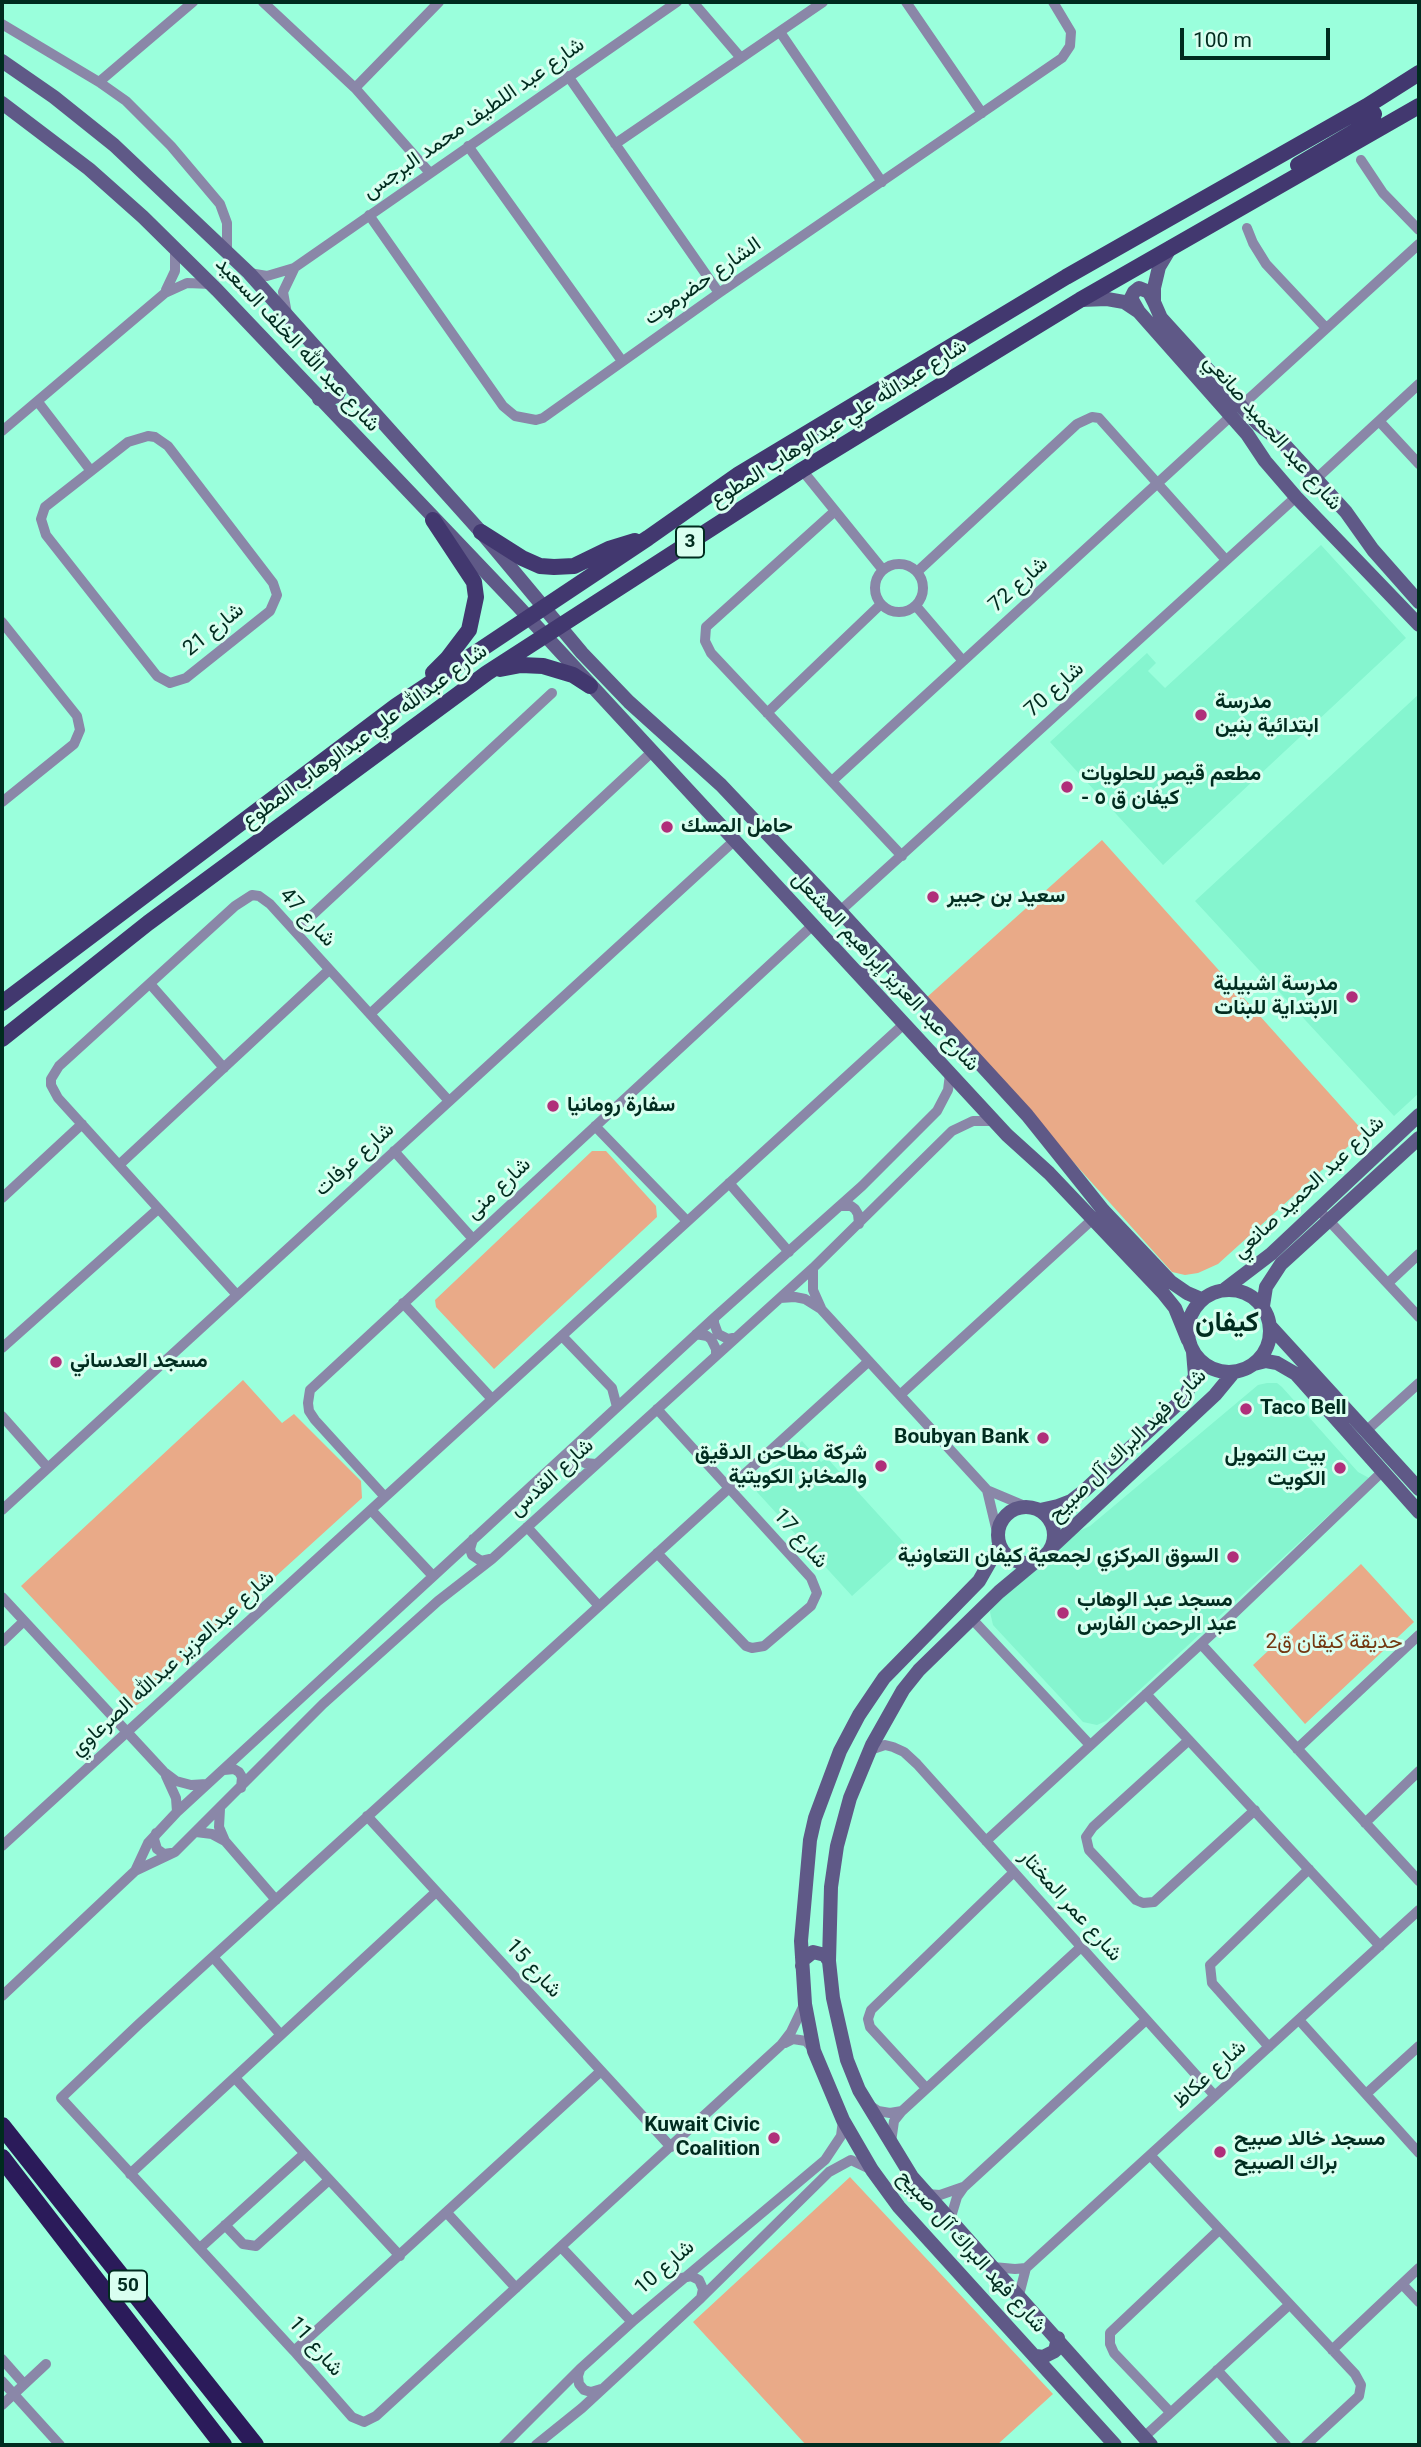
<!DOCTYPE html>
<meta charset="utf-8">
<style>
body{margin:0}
#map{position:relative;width:1421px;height:2447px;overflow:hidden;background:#9affdc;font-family:Roboto,sans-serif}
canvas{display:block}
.frame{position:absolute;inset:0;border:4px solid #002c1f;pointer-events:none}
.scale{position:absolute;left:1180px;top:28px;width:150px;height:32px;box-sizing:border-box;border:4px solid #002c1f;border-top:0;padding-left:9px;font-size:21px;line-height:24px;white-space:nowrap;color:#002c1f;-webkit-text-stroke:5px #d9fff0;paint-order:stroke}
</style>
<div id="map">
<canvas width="1421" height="2447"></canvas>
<div class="frame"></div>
<div class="scale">100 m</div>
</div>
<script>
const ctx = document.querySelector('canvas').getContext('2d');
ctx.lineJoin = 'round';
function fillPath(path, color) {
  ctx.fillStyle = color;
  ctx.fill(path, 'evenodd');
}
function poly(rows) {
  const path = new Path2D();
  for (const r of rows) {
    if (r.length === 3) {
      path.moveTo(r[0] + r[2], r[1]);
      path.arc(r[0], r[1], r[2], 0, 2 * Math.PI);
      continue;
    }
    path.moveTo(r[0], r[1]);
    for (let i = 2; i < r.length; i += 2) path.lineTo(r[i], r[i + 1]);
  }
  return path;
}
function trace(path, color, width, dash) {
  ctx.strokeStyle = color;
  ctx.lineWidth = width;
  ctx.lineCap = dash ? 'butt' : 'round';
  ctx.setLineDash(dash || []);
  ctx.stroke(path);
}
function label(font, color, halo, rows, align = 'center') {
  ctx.font = font + ' Roboto,Vazirmatn,sans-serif';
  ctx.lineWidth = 6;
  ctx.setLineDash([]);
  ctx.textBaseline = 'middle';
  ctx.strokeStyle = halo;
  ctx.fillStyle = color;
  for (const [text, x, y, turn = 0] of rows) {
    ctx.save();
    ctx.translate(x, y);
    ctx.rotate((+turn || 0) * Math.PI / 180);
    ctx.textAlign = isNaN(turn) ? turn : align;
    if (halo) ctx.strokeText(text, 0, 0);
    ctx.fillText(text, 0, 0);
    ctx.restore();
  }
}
fillPath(poly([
 [1321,545,1406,638,1163,865,1050,742,1147,653,1156,663,1148,671,1165,688],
 [1419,694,1419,1093,1394,1116,1195,901],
 [1267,1383,1277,1383,1282,1387,1358,1472,1369,1478,1106,1721,1097,1725,1083,1722,993,1625,990,1612,993,1605,1069,1536,1090,1526,1258,1385],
 [802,1441,821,1462,827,1458,907,1546,852,1596,757,1492,758,1481]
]), '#85f5cf');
fillPath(poly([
 [1102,840,1364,1132,1218,1264,1198,1273,1185,1275,1172,1272,926,998],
 [592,1151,606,1151,656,1206,657,1217,494,1369,436,1307,435,1300],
 [243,1380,282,1423,294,1414,361,1481,362,1498,144,1696,144,1700,137,1705,132,1705,21,1586],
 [1361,1564,1414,1622,1305,1724,1253,1665],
 [850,2177,1053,2394,997,2445,806,2445,693,2322]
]), '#e9aa88');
trace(poly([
 [263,2,355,88,430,173],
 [693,2,741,58],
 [906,2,982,113],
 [2,24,99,82,126,101,171,146,220,204,227,223,227,251],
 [780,32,882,182],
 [568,76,719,293],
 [99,82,193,2],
 [355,88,439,2],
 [615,144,823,2],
 [468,146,622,361],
 [1361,160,1383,193,1419,230],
 [369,215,503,406,515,416,536,420,543,418,719,293,1062,58,1070,46,1071,32,1053,2],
 [1247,228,1253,243,1266,264,1326,328],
 [249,273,267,276,294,268,677,2],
 [166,290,175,271,175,248],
 [287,314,283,292,294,269],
 [38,402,91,471],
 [1241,406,1419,244],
 [1379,421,1419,464],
 [2,431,165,293,187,283,211,284],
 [148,436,155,437,168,446,273,583,277,595,270,611,186,678,170,683,157,676,46,535,41,519,45,507,91,471,128,442,148,436],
 [802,470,883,570],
 [1316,479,1419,384],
 [835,511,706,627,705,641,711,653,902,856],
 [899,588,24],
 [918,571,1077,424,1092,417,1099,418,1226,560],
 [916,606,963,661],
 [2,622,77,716,80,730,74,744,2,802],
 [767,713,881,604],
 [832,781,1231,416],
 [840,911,1296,497],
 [295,931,552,693],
 [151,985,224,1068],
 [370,1014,653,751],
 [595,1126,687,1221],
 [394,1151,473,1239],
 [119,1165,329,970],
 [729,1183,789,1252],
 [2,1198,82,1124],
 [840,1206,851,1206,855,1209,858,1214,859,1224],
 [1318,1209,1419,1317],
 [813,1268,813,1290,821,1308],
 [1388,1283,1419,1254],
 [237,1295,58,1098,51,1085,51,1079,59,1066,235,906,252,895,259,896,270,904,449,1101],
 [780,1298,795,1297,805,1299,821,1309,987,1490,1025,1506],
 [403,1303,492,1399],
 [714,1318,714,1323,718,1334,728,1339,733,1338],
 [696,1334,707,1336,711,1339,716,1349,716,1354],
 [562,1336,612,1388,617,1407],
 [2,1348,158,1209],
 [900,1395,1094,1218],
 [657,1409,811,1578,817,1593,811,1606,764,1646,752,1648,746,1646,657,1553],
 [2,1416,48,1468],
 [1367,1430,1419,1383],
 [577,1444,578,1455,581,1460,585,1463,596,1464],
 [557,1463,572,1467,577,1481],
 [987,1490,997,1532],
 [385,1497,315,1420,309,1411,308,1403,310,1390,813,925],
 [2,1510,735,840],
 [371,1510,433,1576],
 [527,1527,599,1606],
 [473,1539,470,1549,472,1555,481,1561,490,1559],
 [2,1597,164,1772,176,1781,191,1785,207,1784],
 [972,1619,1090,1745],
 [2,1642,24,1621],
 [1201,1644,1419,1881],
 [1146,1694,1380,1946],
 [1189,1740,1093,1827,1086,1837,1089,1850,1136,1900,1143,1903,1154,1902,1255,1810],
 [1297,1749,1419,1635],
 [870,1750,885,1745,893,1747,904,1752,917,1764,1215,2096],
 [224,1770,234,1769,239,1772,242,1777,241,1788],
 [166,1776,176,1798,177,1812],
 [220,1809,219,1827,225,1841,276,1900],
 [367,1816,671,2147],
 [1365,1823,1419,1771],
 [196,1832,212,1834,225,1841],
 [156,1833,154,1839,157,1849,164,1854,171,1853],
 [986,1841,1228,1619,1383,1471],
 [2,1846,904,1024],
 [135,1871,148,1843,177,1812,714,1318,862,1186,937,1111,948,1090,950,1074],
 [213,1957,281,2035],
 [2,1996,135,1871,175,1852,323,1704,438,1601,492,1559,813,1268,952,1131,973,1121,994,1121],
 [804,2005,791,2032,781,2045,376,2416,364,2422,352,2417,294,2351,61,2098,139,2024,869,1361],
 [1299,2020,1419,2153],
 [785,2043,793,2039,806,2041,813,2049],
 [1269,2047,1212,1983,1210,1965,1309,1869],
 [235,2078,400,2256],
 [926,2088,870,2027,868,2019,871,2010,1014,1872],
 [1366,2094,1419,2046],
 [869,2105,878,2111,890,2113,902,2111],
 [891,2142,894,2121,902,2111,1081,1947],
 [1150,2155,1355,2374,1361,2385,1359,2396,1306,2445],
 [130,2174,436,1892],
 [927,2194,940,2195,963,2187],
 [447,2213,516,2288],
 [950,2220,957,2197,964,2187,1146,2020],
 [225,2225,243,2244,256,2246,329,2180],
 [561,2247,632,2322],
 [200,2248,304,2154],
 [993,2267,1015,2269,1026,2268],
 [682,2278,691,2276,699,2280,703,2289,701,2298],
 [1402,2284,1419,2302],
 [1019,2295,1026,2268,1419,1910],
 [1332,2350,1419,2268],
 [294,2351,601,2071],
 [2,2359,24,2384],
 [580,2370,578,2376,579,2384,584,2390,591,2392,601,2389],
 [1217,2370,1286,2445],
 [2,2381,60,2445],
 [2,2405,46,2364],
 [1170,2412,1114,2353,1110,2344,1110,2333,1219,2230],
 [1144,2437,1289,2305],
 [504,2445,580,2369,632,2322,825,2160,841,2136,843,2120],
 [536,2445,582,2408,701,2298,829,2172,851,2160,870,2169]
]), '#8a87a8', 10);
trace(poly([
 [2,61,54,97,114,145,249,273,481,532,582,653,629,702,721,785,840,911,1027,1115,1103,1210,1171,1282,1187,1293,1201,1299],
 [2,103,89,169,143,217,217,290,517,605,1007,1135,1049,1173,1163,1293,1175,1308,1188,1340],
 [1171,247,1159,267,1154,288,1154,302,1161,318,1241,406,1258,424,1283,443,1316,479,1346,512,1373,550,1419,602],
 [1081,300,1107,299,1124,302,1139,312,1247,434,1265,461,1296,497,1419,625],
 [1139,312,1131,298,1134,292,1139,288,1149,292,1154,302],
 [319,399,325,400,337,396,343,384,341,378],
 [864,980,864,974,869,965,874,962,885,961],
 [1225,1289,1271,1254,1419,1115],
 [1229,1331,41],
 [1263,1306,1266,1287,1281,1264,1419,1138],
 [1270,1326,1419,1489],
 [1254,1364,1266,1361,1277,1363,1296,1374,1419,1512],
 [1026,1535,28],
 [1040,1510,1058,1506,1071,1501,1084,1491,1184,1398,1195,1376,1193,1352],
 [999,1546,979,1581,884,1678,859,1715,840,1751,815,1818,810,1840,801,1941,805,2004,814,2051,843,2120,872,2170,899,2207,1115,2445],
 [1050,1549,1215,1395,1234,1372],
 [1035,1562,999,1592,919,1670,903,1690,872,1745,850,1798,837,1846,831,1887,829,1961,833,1998,847,2060,859,2090,912,2177,1151,2445],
 [802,1966,803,1960,813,1952,825,1955,829,1961],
 [1036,2356,1043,2357,1055,2351,1058,2338]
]), '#5f5987', 14);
trace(poly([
 [1298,165,1371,122,1374,114,1367,106],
 [481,532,522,558,540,566,554,567,574,566,609,549,635,541],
 [500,669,521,665,543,666,573,675,590,686],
 [433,673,447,659,469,630,476,597,474,582,433,520],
 [2,1003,396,706,648,538,739,474,1066,277,1367,106,1419,73],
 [2,1039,148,923,487,673,802,470,1080,300,1419,106]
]), '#42386f', 16);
trace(poly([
 [2,2126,255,2445],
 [2,2158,223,2445]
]), '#2b1b5a', 18);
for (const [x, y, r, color] of [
 [1201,715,7,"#b02f7a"],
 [1067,787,7,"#b02f7a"],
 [667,827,7,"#b02f7a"],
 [933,897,7,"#b02f7a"],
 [1352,997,7,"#b02f7a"],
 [553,1106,7,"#b02f7a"],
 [56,1362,7,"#b02f7a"],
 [1246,1409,7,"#b02f7a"],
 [1043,1438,7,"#b02f7a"],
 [881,1466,7,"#b02f7a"],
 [1340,1468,7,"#b02f7a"],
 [1233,1557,7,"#b02f7a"],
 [1063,1613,7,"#b02f7a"],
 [774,2138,7,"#b02f7a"],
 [1220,2152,7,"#b02f7a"]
]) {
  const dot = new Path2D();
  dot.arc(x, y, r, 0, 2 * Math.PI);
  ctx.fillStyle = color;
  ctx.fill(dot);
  trace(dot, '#d9fff0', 2.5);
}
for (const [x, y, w] of [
 [690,542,28],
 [128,2286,38]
]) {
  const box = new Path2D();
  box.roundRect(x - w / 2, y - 15.5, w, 31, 5);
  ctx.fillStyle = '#d9fff0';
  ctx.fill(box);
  trace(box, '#002c1f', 2);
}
label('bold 19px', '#002c1f', null, [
 ["3",690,542],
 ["50",128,2286]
]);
label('21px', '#002c1f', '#d9fff0', [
 ["شارع عبد اللطيف محمد البرجس",474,119,-35],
 ["الشارع حضرموت",703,282,-35],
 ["شارع عبد الله الخلف السعيد",297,345,47],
 ["شارع عبدالله علي عبدالوهاب المطوع",839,424,-32],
 ["شارع عبد الحميد صانعي",1272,433,49],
 ["شارع 72",1019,585,-42],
 ["شارع 21",214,630,-39],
 ["شارع 70",1055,690,-42],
 ["شارع عبدالله علي عبدالوهاب المطوع",365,737,-36],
 ["شارع 47",307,918,47],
 ["شارع عبد العزيز إبراهيم المشعل",885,972,47],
 ["شارع عرفات",355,1160,-42],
 ["شارع عبد الحميد صانعي",1309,1188,-43],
 ["شارع منى",499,1189,-43],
 ["شارع فهد البراك آل صبيح",1128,1446,-44],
 ["شارع القدس",552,1478,-42],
 ["شارع 17",800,1539,49],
 ["شارع عبدالعزيز عبدالله الصرعاوي",173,1664,-42],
 ["شارع عمر المختار",1070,1906,48],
 ["شارع 15",533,1969,47],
 ["شارع عكاظ",1210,2075,-42],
 ["شارع فهد البراك آل صبيح",971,2252,48],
 ["شارع 10",665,2268,-41],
 ["شارع 11",315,2347,49]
]);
label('bold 21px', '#002c1f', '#d9fff0', [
 ["مدرسة",1215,703],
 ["ابتدائية بنين",1215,727],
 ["مطعم قيصر للحلويات",1081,775],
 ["- كيفان ق ٥",1081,799],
 ["حامل المسك",681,827],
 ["سعيد بن جبير",947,897],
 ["مدرسة اشبيلية",1338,985,"right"],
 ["الابتداية للبنات",1338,1009,"right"],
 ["سفارة رومانيا",567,1106],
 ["مسجد العدساني",70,1362],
 ["Taco Bell",1260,1409],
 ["Boubyan Bank",1029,1438,"right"],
 ["شركة مطاحن الدقيق",867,1454,"right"],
 ["والمخابز الكويتية",867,1478,"right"],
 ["بيت التمويل",1326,1456,"right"],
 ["الكويت",1326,1480,"right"],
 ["السوق المركزي لجمعية كيفان التعاونية",1219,1557,"right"],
 ["مسجد عبد الوهاب",1077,1601],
 ["عبد الرحمن الفارس",1077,1625],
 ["Kuwait Civic",760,2126,"right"],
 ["Coalition",760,2150,"right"],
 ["مسجد خالد صبيح",1234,2140],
 ["براك الصبيح",1234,2164]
], 'left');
label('21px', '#733811', '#d9fff0', [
 ["حديقة كيقان ق2",1334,1643]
]);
label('bold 28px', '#002c1f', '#d9fff0', [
 ["كيفان",1227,1324]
]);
</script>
